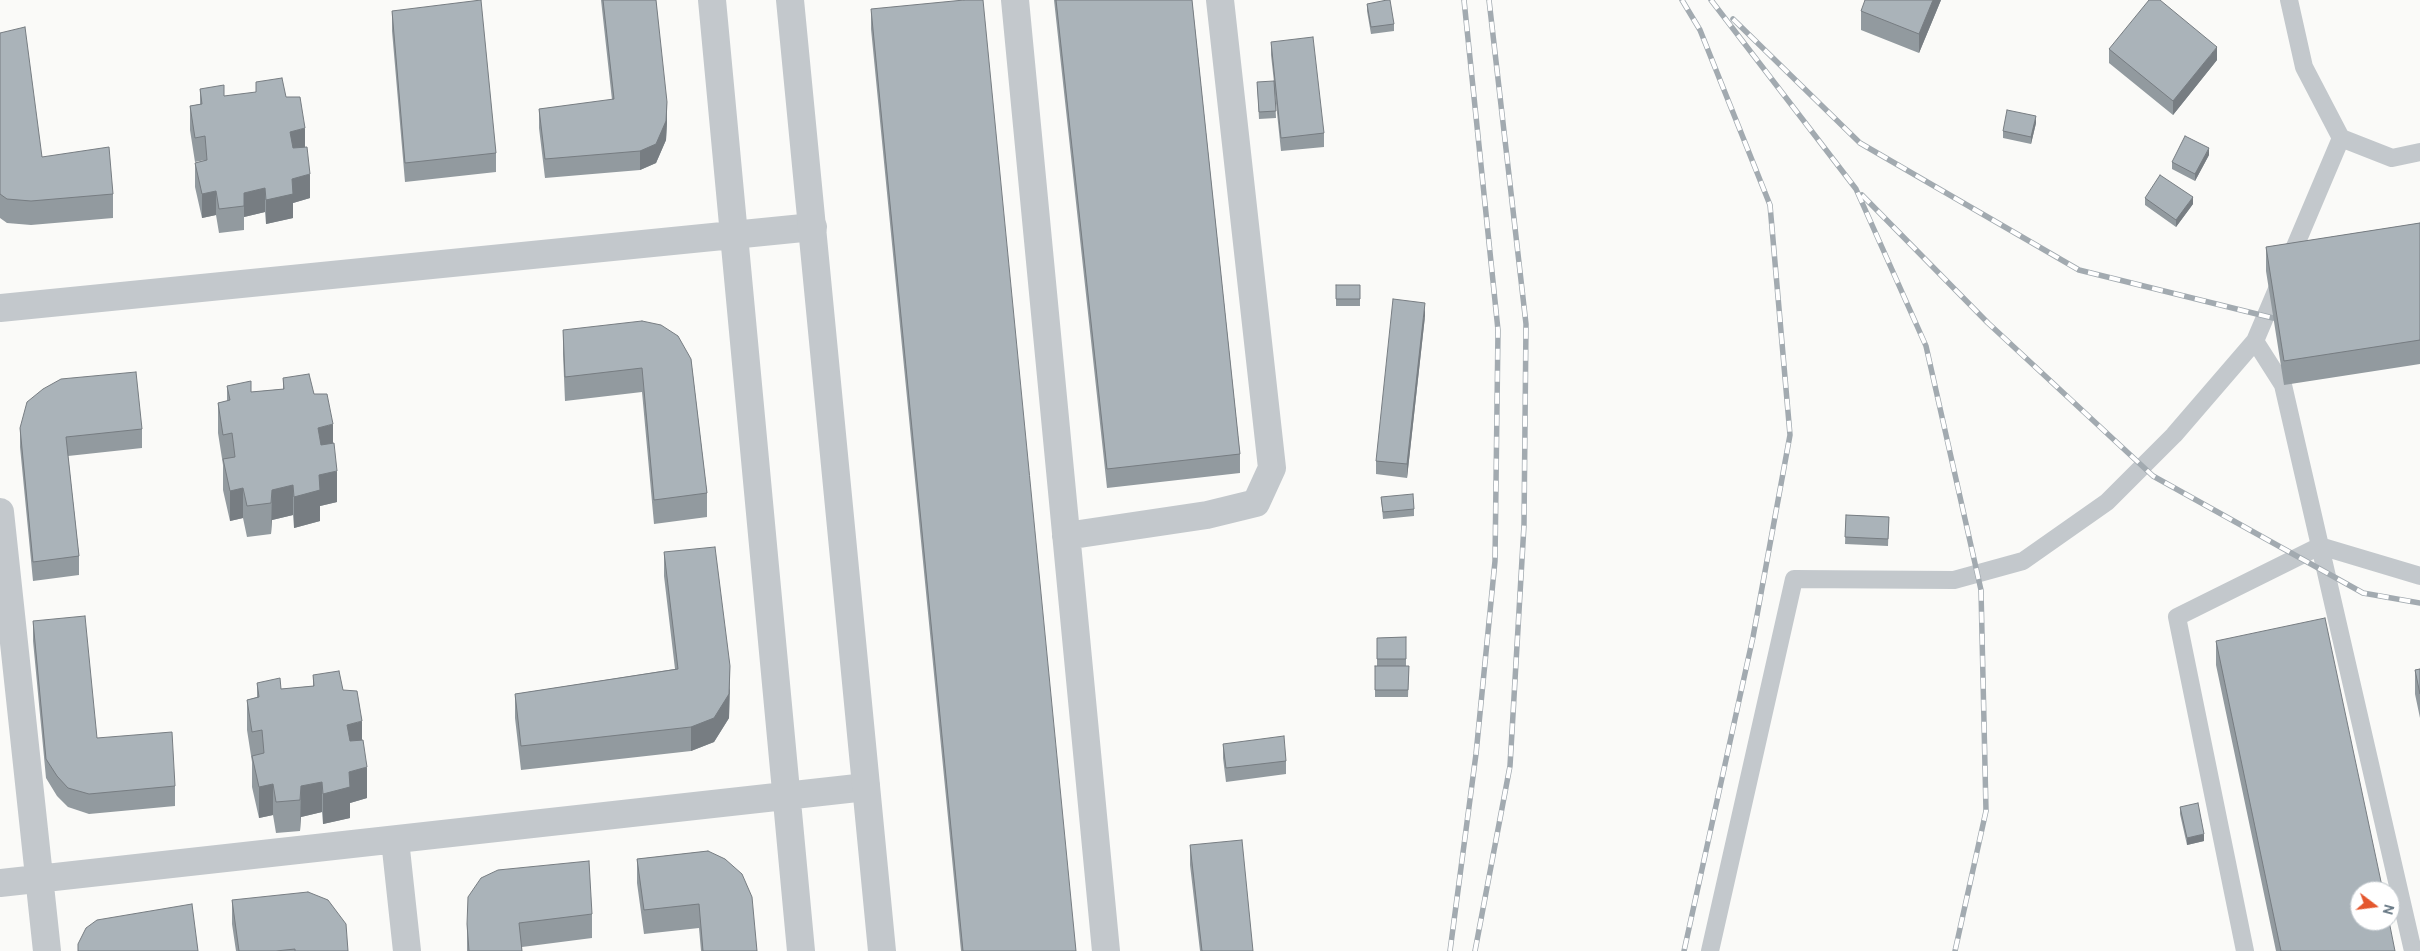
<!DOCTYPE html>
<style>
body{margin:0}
#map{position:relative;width:2420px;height:951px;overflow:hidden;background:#fafaf8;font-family:Cabin,sans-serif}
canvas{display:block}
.north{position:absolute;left:2350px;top:881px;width:50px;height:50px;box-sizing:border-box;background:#fff;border:1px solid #c1c8cd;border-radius:50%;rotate:105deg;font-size:14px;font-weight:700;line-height:20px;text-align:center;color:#657683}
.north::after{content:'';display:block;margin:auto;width:18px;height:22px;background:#e4572e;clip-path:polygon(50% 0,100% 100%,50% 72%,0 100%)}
</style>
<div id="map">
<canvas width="2420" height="951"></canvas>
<div class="north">N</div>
</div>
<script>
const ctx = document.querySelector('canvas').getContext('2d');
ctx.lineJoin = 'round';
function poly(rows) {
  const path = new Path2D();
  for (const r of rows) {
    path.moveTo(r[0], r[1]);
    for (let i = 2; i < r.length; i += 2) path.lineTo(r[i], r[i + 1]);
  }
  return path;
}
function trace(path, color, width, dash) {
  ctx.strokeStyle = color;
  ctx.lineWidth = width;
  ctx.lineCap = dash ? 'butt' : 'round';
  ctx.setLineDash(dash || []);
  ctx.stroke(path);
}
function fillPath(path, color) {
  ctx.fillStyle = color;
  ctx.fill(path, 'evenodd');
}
trace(poly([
 [2289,0,2304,67,2341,138,2392,158,2420,152],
 [2255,341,2283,385,2413,951],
 [1710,951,1794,579,1954,580,2023,561,2107,502,2174,435,2255,341,2341,138],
 [2245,951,2177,617,2320,546,2420,576]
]), '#c3c8cc', 18);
trace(poly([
 [712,0,801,951],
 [1015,0,1106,951],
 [0,308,813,227],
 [0,512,47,951],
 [1066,536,1207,515,1256,503,1272,468,1220,0],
 [395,840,407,951],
 [0,883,866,787]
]), '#c3c8cc', 28);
trace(poly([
 [790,0,882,951]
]), '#c3c8cc', 28);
const rail = poly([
 [1682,0,1700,30,1770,205,1790,435,1753,637,1684,951],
 [1711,0,1856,189,1926,346,1981,590,1986,811,1955,951],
 [1733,19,1860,143,2079,270,2273,318,2288,317],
 [1862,195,1988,323,2153,476,2363,593,2420,603],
 [1450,951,1476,754,1495,561,1498,330,1464,0],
 [1475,951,1510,766,1524,525,1526,324,1489,0]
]);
trace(rail, '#a2aab0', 5.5);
trace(rail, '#fff', 4, [11]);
fillPath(poly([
 [601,0,656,0,667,122,666,140,656,163,640,170,545,178,539,128,539,109,612,100],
 [1054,0,1192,0,1240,454,1240,473,1107,488],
 [1941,0,1919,53,1861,30,1861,11],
 [1367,4,1394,24,1394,31,1371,34,1367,11],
 [871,9,1076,951,961,951,871,29],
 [392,11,496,153,496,172,405,182,392,31],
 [0,33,42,157,113,194,113,218,31,225,7,223,0,218],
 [1271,42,1324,133,1324,147,1281,151,1275,94,1276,118,1259,119,1257,82,1274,82,1271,55],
 [2109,49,2217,60,2173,115,2109,63],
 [200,89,224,96,286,97,305,147,310,198,293,203,293,218,266,224,265,212,244,217,244,230,219,233,216,215,202,218,195,187,195,163,205,160,195,162,190,130,190,106,200,104],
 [2036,123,2031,144,2003,138,2003,131],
 [2209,155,2195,181,2172,169,2172,162],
 [2145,198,2193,204,2176,227,2145,205],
 [2420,223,2420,364,2284,385,2266,271,2266,247],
 [1336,285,1360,285,1360,306,1336,306],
 [1425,316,1407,478,1376,474,1376,461],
 [563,330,691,359,707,493,707,517,654,524,642,392,565,401,563,354],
 [283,378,314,394,333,443,337,502,320,506,320,521,294,528,293,515,272,520,271,534,247,537,243,518,230,521,223,490,223,465,218,433,218,403,227,401,227,386,251,392,283,389],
 [20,428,142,429,142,448,68,456,79,556,79,575,33,581,20,447],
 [1381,497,1414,509,1414,516,1383,519],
 [1846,515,1889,517,1888,546,1845,544],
 [664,552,730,690,729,718,714,742,691,751,521,770,515,718,515,694,675,669,664,576],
 [33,621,97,738,175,786,175,806,89,814,68,807,57,796,46,778,33,641],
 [1406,637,1406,666,1384,666,1409,666,1408,697,1375,697,1375,666,1377,666,1377,638],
 [2216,641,2395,951,2276,951,2216,665],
 [2420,669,2420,718,2415,694,2415,670],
 [313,675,343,690,362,740,367,798,350,803,350,818,323,824,322,812,301,817,300,831,276,833,273,815,259,818,252,787,252,762,247,730,247,700,257,697,257,683,281,689,313,686],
 [1223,744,1286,761,1286,774,1226,782,1223,758],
 [2180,807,2204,841,2187,845,2180,814],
 [1190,845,1253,951,1200,951,1190,865],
 [708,851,757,951,701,951,699,928,644,934,637,883,637,859],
 [232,900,348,951,236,951,232,924],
 [592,914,592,938,522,947,522,951,467,951,467,924]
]), '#929a9f');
fillPath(poly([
 [1933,0,1941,0,1919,53,1919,34],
 [2217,47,2217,60,2173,115,2173,101],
 [667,102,667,122,666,140,656,163,640,170,640,151],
 [2036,116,2036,123,2031,144,2031,137],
 [305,128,305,152,290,156,290,132],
 [2209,148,2209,155,2195,181,2195,174],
 [310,174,310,198,293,203,293,218,266,224,266,200,292,179],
 [265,188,265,212,244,217,244,230,244,193],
 [216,191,216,215,202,218,202,194],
 [2193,197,2193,204,2176,227,2176,220],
 [1425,303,1425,316,1407,478,1407,464],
 [333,424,333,455,318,459,318,428],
 [337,471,337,502,320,506,320,521,294,528,294,497,319,475],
 [293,485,293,515,272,520,271,534,272,490],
 [243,488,243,518,230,521,230,491],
 [730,666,729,718,714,742,691,751,691,727],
 [362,721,362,752,347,756,347,725],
 [367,767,367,798,350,803,350,818,323,824,323,794,349,772],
 [322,782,322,812,301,817,300,831,301,786],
 [273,784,273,815,259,818,259,787],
 [2204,834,2204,841,2187,845,2187,838]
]), '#777d82');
const building = poly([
 [481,0,496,153,405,163,392,11,481,0],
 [603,0,656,0,667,102,666,121,656,144,640,151,545,159,539,109,614,99,603,0],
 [964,0,983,0,1076,951,963,951,871,9,964,0],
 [1056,0,1192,0,1240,454,1107,469,1056,0],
 [1387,0,1390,0,1394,24,1371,27,1367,4,1387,0],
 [1865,0,1933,0,1919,34,1861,11,1865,0],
 [2149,0,2160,0,2217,47,2173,101,2109,49,2149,0],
 [25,27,42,157,109,147,113,194,31,201,7,199,0,194,0,33,25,27],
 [1313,37,1324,133,1281,138,1271,42,1313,37],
 [282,78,286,97,300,97,305,128,290,132,293,148,307,147,310,174,292,179,293,194,266,200,265,188,244,193,244,206,219,209,216,191,202,194,195,163,207,160,205,136,195,138,190,106,202,104,200,89,224,85,224,96,256,92,256,82,282,78],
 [1274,81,1276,111,1259,112,1257,82,1274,81],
 [2007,110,2036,116,2031,137,2003,131,2007,110],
 [2185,136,2209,148,2195,174,2172,162,2185,136],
 [2160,175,2193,197,2176,220,2145,198,2160,175],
 [2420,223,2420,340,2284,361,2266,247,2420,223],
 [1336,285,1360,285,1360,299,1336,299,1336,285],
 [1393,299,1425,303,1407,464,1376,461,1393,299],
 [642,321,661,325,678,336,691,359,707,493,654,500,642,368,565,377,563,330,642,321],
 [136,372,142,429,66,437,79,556,33,562,20,428,27,402,43,389,61,379,136,372],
 [309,374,314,394,327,394,333,424,318,428,321,445,334,443,337,471,319,475,320,490,294,497,293,485,272,490,271,503,247,506,243,488,230,491,223,459,235,457,232,433,223,435,218,403,230,400,227,386,251,381,251,392,284,389,283,378,309,374],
 [1413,494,1414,509,1383,512,1381,497,1413,494],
 [1846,515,1889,517,1888,539,1845,537,1846,515],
 [715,547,730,666,729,694,714,718,691,727,521,746,515,694,678,669,664,552,715,547],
 [85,616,97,738,172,732,175,786,89,794,68,788,57,776,46,759,33,621,85,616],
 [2325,618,2383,891,2360,891,2360,921,2389,921,2395,951,2281,951,2216,641,2325,618],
 [1406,637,1406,659,1377,659,1377,638,1406,637],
 [1375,666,1409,666,1408,690,1375,690,1375,666],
 [2420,669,2420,694,2415,670,2420,669],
 [339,671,343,690,357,691,362,721,347,725,350,741,363,740,367,767,349,772,350,787,323,794,322,782,301,786,300,800,276,802,273,784,259,787,252,756,264,753,262,730,252,732,247,700,259,697,257,683,280,678,281,689,314,686,313,675,339,671],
 [1284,736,1286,761,1226,768,1223,744,1284,736],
 [2198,803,2204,834,2187,838,2180,807,2198,803],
 [1242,840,1253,951,1202,951,1190,845,1242,840],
 [708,851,725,859,742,874,752,897,757,951,703,951,699,904,644,910,637,859,708,851],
 [589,861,592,914,519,923,522,951,469,951,467,924,468,897,481,878,498,870,589,861],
 [308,892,328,900,346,924,348,951,295,951,295,949,276,951,239,951,232,900,308,892],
 [192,904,198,951,78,951,78,944,86,928,97,920,192,904]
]);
fillPath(building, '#aab3b9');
trace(building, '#777d82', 1);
</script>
